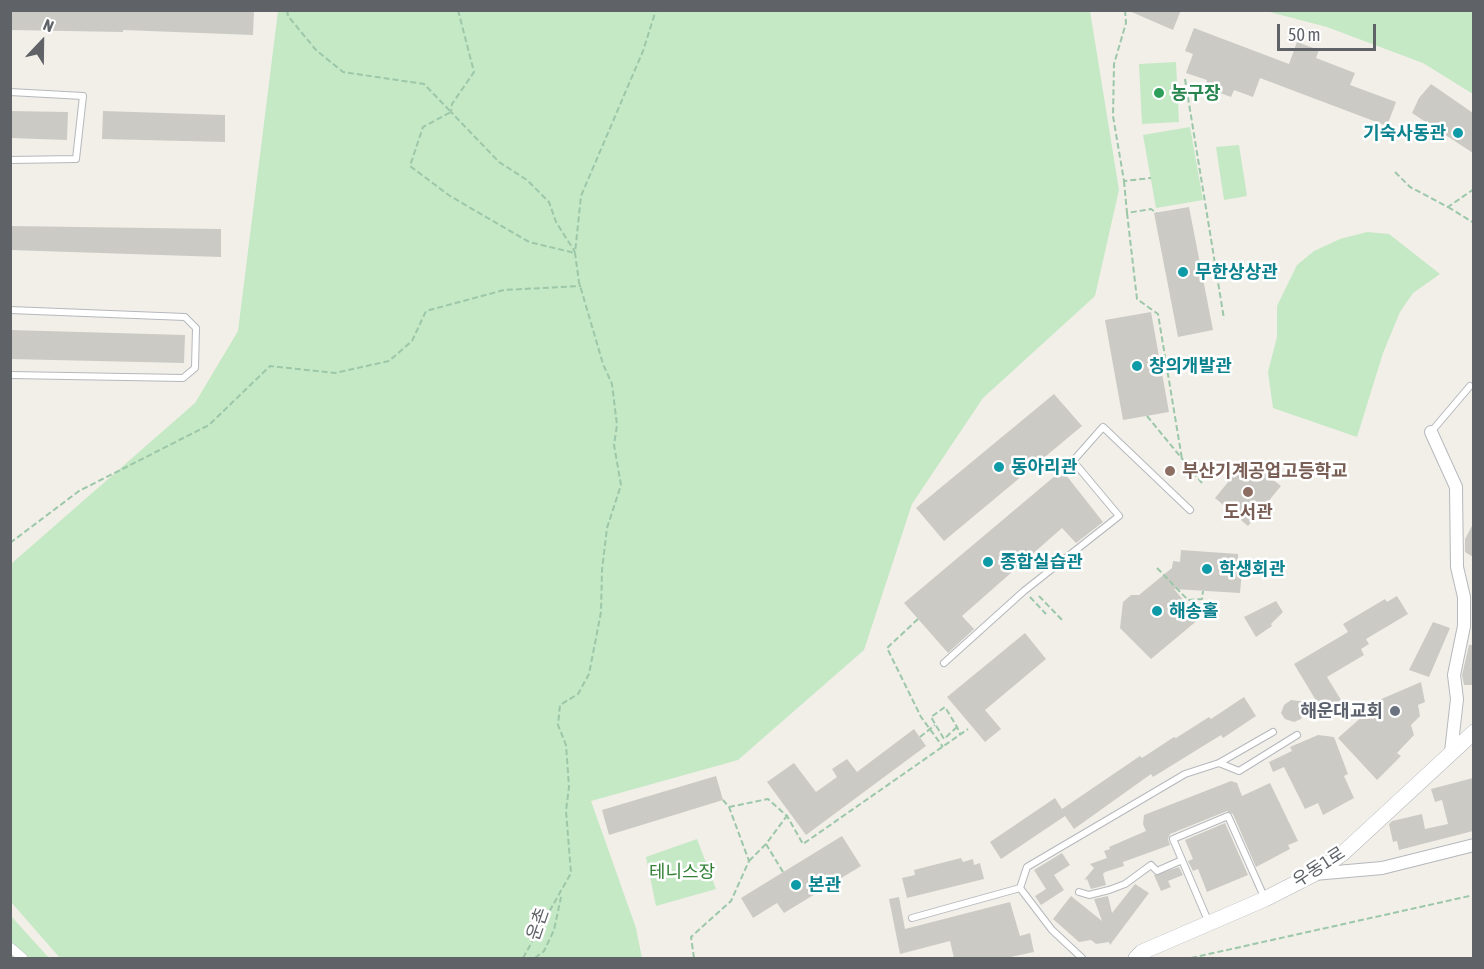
<!DOCTYPE html>
<meta charset="utf-8">
<style>
body{margin:0}
#map{position:relative;width:1484px;height:969px;overflow:hidden;background:#f1efe8;font-family:"Asap Condensed",sans-serif}
canvas{display:block}
.frame{position:absolute;inset:0;border:12px solid #5f6368;pointer-events:none}
.north{position:absolute;left:12px;top:12px;width:60px;height:60px;-webkit-text-stroke:4px #fff;paint-order:stroke;rotate:22deg;font-size:16px;font-weight:700;line-height:24px;text-align:center;color:#5f6368}
.north::after{content:'';display:block;margin:auto;width:21px;height:27px;background:#5f6368;clip-path:polygon(50% 0,100% 100%,50% 72%,0 100%)}
.scale{position:absolute;left:1277px;top:24px;width:99px;height:27px;box-sizing:border-box;border:3px solid #5f6368;border-top:0;padding-left:8px;font-size:18px;line-height:21px;white-space:nowrap;color:#5f6368;-webkit-text-stroke:4px #fff;paint-order:stroke}
</style>
<div id="map">
<canvas width="1484" height="969"></canvas>
<div class="frame"></div>
<div class="north">N</div>
<div class="scale">50 m</div>
</div>
<script>
const ctx = document.querySelector('canvas').getContext('2d');
ctx.lineJoin = 'round';
function fillPath(path, color) {
  ctx.fillStyle = color;
  ctx.fill(path, 'evenodd');
}
function poly(rows) {
  const path = new Path2D();
  for (const r of rows) {
    path.moveTo(r[0], r[1]);
    for (let i = 2; i < r.length; i += 2) path.lineTo(r[i], r[i + 1]);
  }
  return path;
}
function trace(path, color, width, dash) {
  ctx.strokeStyle = color;
  ctx.lineWidth = width;
  ctx.lineCap = dash ? 'butt' : 'round';
  ctx.setLineDash(dash || []);
  ctx.stroke(path);
}
function label(font, color, halo, rows, align = 'center') {
  ctx.font = font + ' "Asap Condensed","Noto Sans KR",sans-serif';
  ctx.lineWidth = 5;
  ctx.setLineDash([]);
  ctx.textBaseline = 'middle';
  ctx.strokeStyle = halo;
  ctx.fillStyle = color;
  for (const [text, x, y, turn = 0] of rows) {
    ctx.save();
    ctx.translate(x, y);
    ctx.rotate((+turn || 0) * Math.PI / 180);
    ctx.textAlign = isNaN(turn) ? turn : align;
    if (halo) ctx.strokeText(text, 0, 0);
    ctx.fillText(text, 0, 0);
    ctx.restore();
  }
}
fillPath(poly([
 [278,11,1090,11,1119,190,1095,296,983,398,912,504,864,650,738,760,591,801,636,928,642,958,60,958,11,902,11,564,195,403,238,331],
 [1266,11,1473,11,1473,94,1423,63,1327,27],
 [1176,62,1179,122,1142,124,1139,64],
 [1190,127,1203,200,1156,208,1143,135],
 [1239,145,1247,196,1224,200,1216,147],
 [1367,232,1389,234,1440,274,1413,293,1400,312,1383,353,1357,437,1273,408,1268,372,1277,337,1277,306,1297,265,1314,251,1340,239],
 [697,839,716,889,656,906,646,857],
 [11,916,49,958,11,958]
]), '#c5e8c5');
fillPath(poly([
 [10,10,254,10,253,35,123,30,123,32,10,30],
 [1127,10,1181,10,1173,30],
 [1194,28,1289,64,1297,42,1319,50,1316,58,1355,73,1350,85,1396,102,1387,126,1260,78,1253,97,1234,90,1231,97,1205,87,1207,80,1186,73,1193,54,1185,51],
 [1431,84,1473,113,1473,153,1412,113,1419,98],
 [10,111,68,112,67,140,10,138],
 [103,111,225,115,225,142,102,139],
 [1189,207,1213,330,1178,337,1154,213],
 [10,226,221,229,221,257,10,250],
 [1151,312,1169,412,1123,420,1105,320],
 [10,330,185,335,184,363,10,359],
 [1054,394,1082,426,944,541,916,508],
 [1247,459,1281,486,1248,526,1215,498],
 [1062,470,1103,522,1076,543,1062,528,962,616,974,629,948,653,904,603],
 [1473,524,1473,557,1465,552,1465,539],
 [1181,550,1238,554,1238,559,1243,559,1240,593,1174,589,1199,619,1151,659,1120,628,1123,602,1131,595,1139,595,1172,568,1173,561,1180,562],
 [1397,596,1408,614,1366,639,1369,644,1361,649,1364,655,1327,677,1341,700,1323,712,1294,664,1348,632,1343,624,1385,599,1387,602],
 [1276,601,1283,612,1271,624,1272,626,1256,637,1244,617],
 [1433,622,1450,628,1429,677,1409,670],
 [1025,633,1046,659,985,710,1001,729,985,742,947,697],
 [1469,645,1473,645,1473,685,1464,685,1462,675],
 [1421,682,1425,702,1418,705,1420,716,1411,725,1414,735,1397,753,1401,756,1377,780,1338,738,1373,707,1372,703],
 [1244,697,1256,716,1223,738,1221,735,1153,777,1151,774,1074,829,1065,816,1001,859,990,842,1055,798,1062,809,1140,756,1142,758,1174,737,1176,738,1209,717,1211,719],
 [1291,700,1307,702,1301,719,1294,722,1285,719,1281,713,1284,705],
 [914,729,926,746,806,835,767,782,794,763,816,792,837,777,832,769,847,759,857,772],
 [1318,735,1334,737,1348,774,1344,776,1354,798,1323,815,1318,803,1305,809,1284,767,1273,772,1269,762,1292,751,1290,747],
 [716,776,723,800,609,835,602,810],
 [1473,778,1473,831,1399,850,1397,841,1393,842,1389,824,1392,821,1422,814,1425,829,1448,824,1442,800,1435,802,1431,789],
 [1231,781,1237,783,1242,796,1270,783,1298,841,1288,845,1290,849,1256,867,1233,814,1227,811,1170,834,1168,839,1170,845,1123,862,1124,866,1105,872,1103,874,1106,885,1091,889,1087,879,1084,880,1094,868,1090,864,1107,858,1104,851,1110,849,1109,847,1146,831,1143,824,1144,815],
 [1225,823,1248,875,1207,892,1198,869,1193,871,1188,861,1193,859,1185,840],
 [842,836,861,866,784,913,777,903,753,918,741,898],
 [1062,853,1070,865,1054,875,1064,890,1041,905,1035,896,1046,889,1034,870],
 [961,858,963,862,973,859,974,865,980,863,984,879,907,898,902,878,915,875,914,870],
 [1179,867,1183,875,1168,881,1171,887,1161,891,1154,875],
 [1135,884,1149,893,1110,945,1109,942,1096,944,1091,940,1079,942,1053,919,1071,896,1102,921,1094,899,1108,896,1112,913],
 [899,897,905,929,1010,902,1020,936,1030,933,1034,952,1006,958,954,958,950,941,900,954,889,899]
]), '#cccac5');
const service = poly([
 [10,92,83,96,76,159,10,160],
 [10,310,185,317,196,328,195,368,183,378,10,375],
 [1431,432,1470,386],
 [944,663,1024,591,1119,516,1073,461,1103,427,1190,510],
 [1219,763,1239,771,1297,735],
 [1020,888,1027,867,1185,774,1219,763,1273,732],
 [1020,888,1052,930,1082,958],
 [1079,892,1089,895,1109,890,1125,884,1151,865,1157,871,1182,860],
 [912,918,1020,888],
 [1209,923,1173,839,1228,816,1265,899]
]);
const pedestrian = poly([
 [10,947,23,958]
]);
const minor = poly([
 [1431,432,1456,487,1457,567,1464,597,1464,626,1454,675,1457,699,1451,752],
 [1314,874,1382,868,1474,845]
]);
const tertiary = poly([
 [1136,958,1142,952,1265,899,1314,874,1342,854,1474,732]
]);
trace(service, '#b5b8bc', 8);
trace(pedestrian, '#b5b8bc', 10);
trace(minor, '#b5b8bc', 14);
trace(tertiary, '#b5b8bc', 16);
trace(poly([
 [287,10,288,16,316,50,343,72,424,84,451,112,423,127,410,166,450,196,529,242,575,253],
 [458,10,474,72,452,104,451,112,499,162,527,180,549,202,556,222,575,252],
 [1125,10,1126,23,1114,64,1113,116,1124,181,1151,178],
 [1185,79,1224,319],
 [1395,172,1410,187,1448,207,1474,189],
 [1124,181,1127,213,1151,209,1157,213],
 [1448,207,1474,223],
 [1127,213,1137,299,1158,314,1182,459],
 [1147,416,1202,483],
 [10,543,79,491,209,425,270,366,335,373,389,361,412,341,426,311,504,290,581,286],
 [1157,568,1188,600,1202,599,1203,591],
 [1039,596,1063,621],
 [1030,597,1046,614],
 [918,619,887,648,921,717,943,747],
 [957,727,944,739,931,717,945,707,957,727,960,734],
 [729,807,768,799,787,816,803,844,968,729],
 [749,861,766,844],
 [783,872,766,844,789,813],
 [523,958,571,873,566,811,569,787,566,745,558,725,560,705,578,694,589,674,601,612,602,570,607,528,621,485,614,445,617,425,612,384,603,364,579,282,575,253,581,196,643,51,656,10],
 [535,958,544,951,554,930,561,897],
 [694,958,691,937,731,901,749,861,729,807,723,800],
 [1191,958,1474,895]
]), '#9cc7a9', 2, [6, 3]);
trace(service, '#fff', 6);
trace(pedestrian, '#fff', 9);
trace(minor, '#fff', 12);
trace(tertiary, '#fff', 15);
trace(poly([
 [920,737,935,725]
]), '#9cc7a9', 2, [6, 3]);
for (const [x, y, r, color] of [
 [1159,93,6,"#2e9e5b"],
 [1458,133,6,"#0f9aa8"],
 [1183,272,6,"#0f9aa8"],
 [1137,366,6,"#0f9aa8"],
 [999,467,6,"#0f9aa8"],
 [1170,471,6,"#8d6e63"],
 [1248,492,6,"#8d6e63"],
 [988,562,6,"#0f9aa8"],
 [1207,569,6,"#0f9aa8"],
 [1157,611,6,"#0f9aa8"],
 [1395,711,6,"#6b7280"],
 [796,885,6,"#0f9aa8"]
]) {
  const dot = new Path2D();
  dot.arc(x, y, r, 0, 2 * Math.PI);
  ctx.fillStyle = color;
  ctx.fill(dot);
  trace(dot, '#fff', 2);
}
label('bold 18px', '#27864d', '#fff', [
 ["농구장",1171,93]
], 'left');
label('bold 18px', '#0d838f', '#fff', [
 ["기숙사동관",1446,133,"right"],
 ["무한상상관",1195,272],
 ["창의개발관",1149,366],
 ["동아리관",1011,467],
 ["종합실습관",1000,562],
 ["학생회관",1219,569],
 ["해송홀",1169,611],
 ["본관",808,885]
], 'left');
label('bold 18px', '#785e54', '#fff', [
 ["부산기계공업고등학교",1182,471],
 ["도서관",1248,512,"center"]
], 'left');
label('bold 18px', '#5b616d', '#fff', [
 ["해운대교회",1383,711]
], 'right');
label('18px', '#5f6368', '#fff', [
 ["우동1로",1319,867,-33],
 ["운촌",538,924,-71]
]);
label('18px', '#348238', '#fff', [
 ["테니스장",682,872]
]);
</script>
